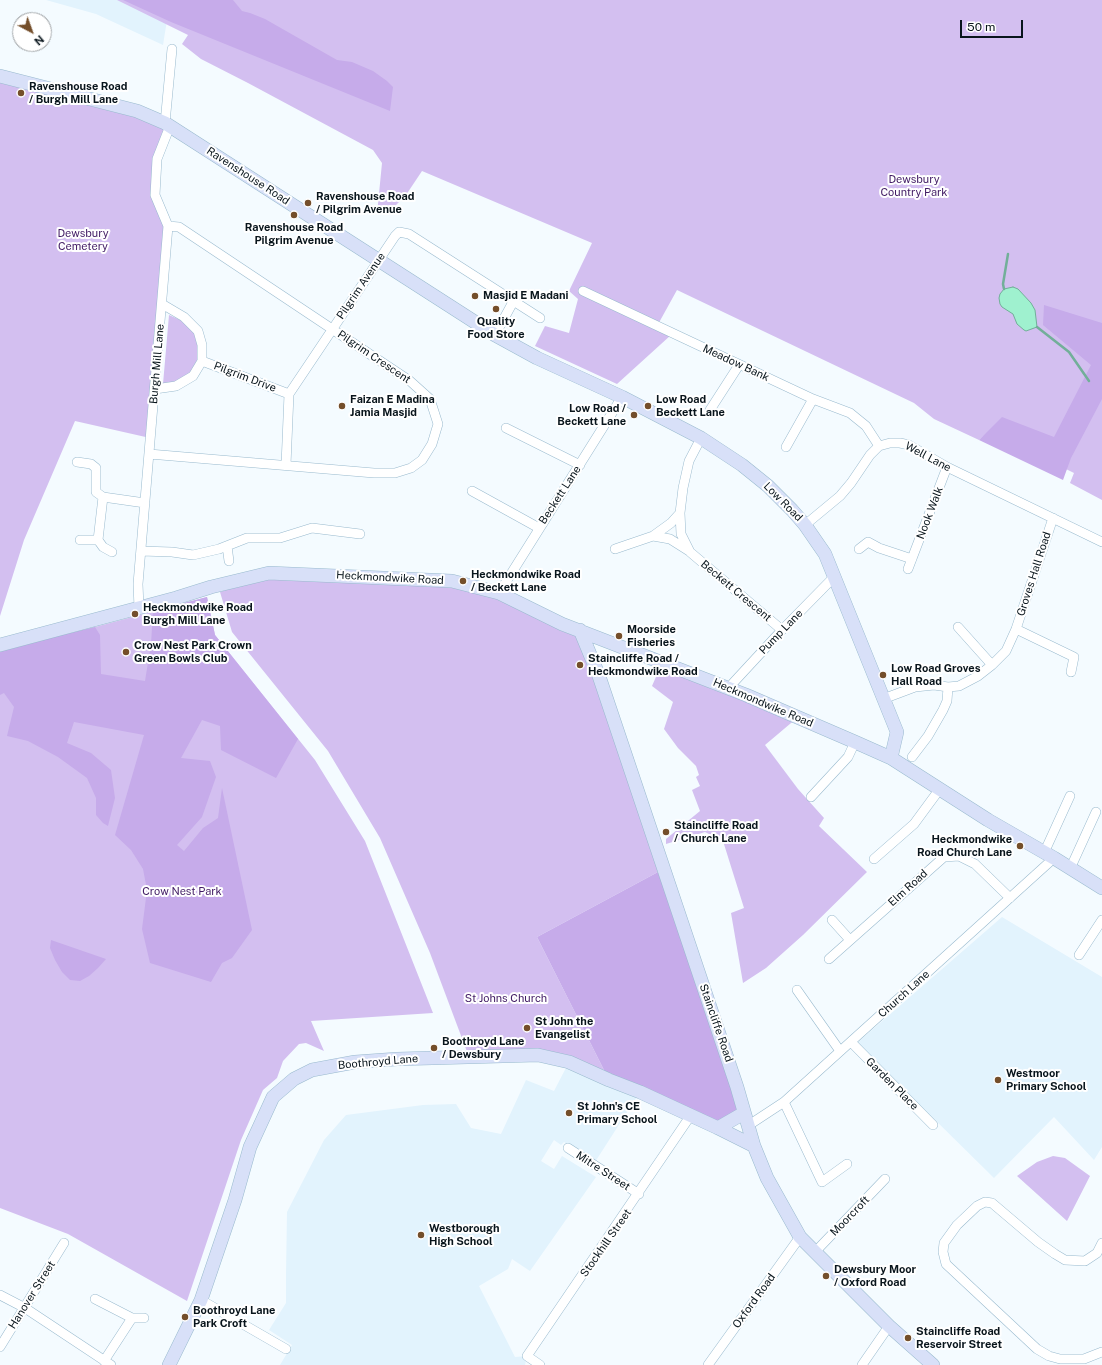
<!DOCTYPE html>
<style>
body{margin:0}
#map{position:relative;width:1102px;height:1365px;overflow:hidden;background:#f4fbff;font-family:"Public Sans",sans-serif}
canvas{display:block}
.north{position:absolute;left:12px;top:12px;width:40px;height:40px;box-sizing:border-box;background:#fff;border:1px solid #9da1a4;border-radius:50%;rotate:139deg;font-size:11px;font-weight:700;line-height:16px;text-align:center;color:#09151c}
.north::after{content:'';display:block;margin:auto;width:14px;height:18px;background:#744e2a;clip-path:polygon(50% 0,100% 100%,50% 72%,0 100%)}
.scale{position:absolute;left:960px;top:20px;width:63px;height:18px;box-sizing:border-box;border:2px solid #09151c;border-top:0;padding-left:5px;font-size:12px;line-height:14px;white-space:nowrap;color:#09151c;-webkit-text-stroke:3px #fff;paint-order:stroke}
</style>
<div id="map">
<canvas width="1102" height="1365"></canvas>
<div class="north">N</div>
<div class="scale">50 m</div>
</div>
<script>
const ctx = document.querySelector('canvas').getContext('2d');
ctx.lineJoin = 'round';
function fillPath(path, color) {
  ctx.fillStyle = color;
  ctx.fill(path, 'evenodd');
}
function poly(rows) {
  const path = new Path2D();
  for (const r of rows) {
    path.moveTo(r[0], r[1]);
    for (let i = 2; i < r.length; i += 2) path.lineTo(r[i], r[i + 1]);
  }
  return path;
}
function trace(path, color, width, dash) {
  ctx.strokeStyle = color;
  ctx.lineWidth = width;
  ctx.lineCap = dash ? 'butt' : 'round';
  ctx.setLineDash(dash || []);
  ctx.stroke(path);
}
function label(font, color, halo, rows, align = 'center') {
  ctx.font = font + ' "Public Sans",sans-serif';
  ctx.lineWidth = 4;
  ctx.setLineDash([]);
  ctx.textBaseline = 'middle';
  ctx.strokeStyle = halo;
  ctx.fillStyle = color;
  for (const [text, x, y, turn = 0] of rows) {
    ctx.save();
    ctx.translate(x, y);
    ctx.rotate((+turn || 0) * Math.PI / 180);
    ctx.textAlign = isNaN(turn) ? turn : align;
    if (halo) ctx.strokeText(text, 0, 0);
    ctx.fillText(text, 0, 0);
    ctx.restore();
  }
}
fillPath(poly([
 [46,0,123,0,167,20,163,45,96,14],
 [1002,917,1102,977,1102,1147,1094,1160,1054,1117,994,1178,857,1043],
 [569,1062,640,1092,595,1162,564,1142,561,1145,554,1140,541,1161,554,1169,562,1156,596,1177,530,1271,512,1259,508,1269,479,1286,515,1357,527,1356,525,1365,280,1365,292,1345,269,1330,286,1303,286,1274,287,1212,324,1140,346,1115,423,1105,456,1104,471,1128,501,1134,526,1080,554,1091]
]), '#e2f3fd');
fillPath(poly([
 [117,0,1102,0,1102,500,1070,483,1074,473,989,431,979,440,934,419,914,403,677,290,656,328,671,335,617,384,535,346,545,326,569,333,578,299,569,291,592,243,422,171,406,195,393,208,377,214,382,163,373,150,248,83,201,59,182,44,188,35],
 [0,76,165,123,157,159,155,195,168,226,150,438,75,421,24,540,0,616],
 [169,315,185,322,193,330,198,343,199,356,191,373,173,383,163,384],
 [269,573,452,581,580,630,599,676,658,872,537,937,609,1080,569,1062,469,1057,430,953,380,838,328,751,232,632,220,592],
 [207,597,215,635,315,760,365,841,433,1013,311,1021,324,1051,306,1043,299,1044,283,1061,277,1078,263,1090,241,1140,187,1301,68,1234,0,1208,0,650,95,627],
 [662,663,797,718,765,745,798,789,824,818,819,826,867,872,803,935,766,968,743,983,731,913,744,908,723,841,705,832,666,844,666,839,700,811,692,790,700,786,696,777,699,775,696,766,678,748,664,729,673,702,652,686],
 [1053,1156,1065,1158,1090,1176,1067,1221,1017,1176,1037,1162]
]), '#d3bff0');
fillPath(poly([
 [123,0,233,0,242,11,250,13,265,19,337,60,352,62,373,71,387,81,393,87,390,111,171,22],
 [1044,305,1102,323,1102,399,1071,458,1063,480,979,440,1002,417,1054,437,1091,365,1043,325],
 [207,597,215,635,298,739,276,778,221,750,220,726,202,720,181,758,210,761,216,777,202,817,177,845,184,851,203,828,218,818,222,788,252,930,232,958,222,963,211,982,150,963,142,929,147,890,143,869,131,850,115,835,144,735,74,722,67,743,91,753,111,770,115,798,108,826,103,823,96,815,96,798,87,778,58,757,28,741,7,736,14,707,4,693,0,695,0,650,95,627,100,635,101,674,145,681,151,644,153,611],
 [658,872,737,1087,744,1113,718,1128,609,1080,537,937],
 [51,940,106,959,98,968,89,976,80,981,70,980,62,972,55,960,50,948]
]), '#c6abea');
const water = poly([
 [1013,287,1018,289,1031,303,1035,310,1037,327,1026,331,1024,330,1017,324,1013,314,1002,307,1000,304,999,298,1000,294,1004,289,1013,287]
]);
fillPath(water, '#9ff1cf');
trace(water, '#72af99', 1);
trace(poly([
 [1004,289,1003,284,1008,254],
 [1037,327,1069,352,1089,381]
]), '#72af99', 2.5);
const street = poly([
 [165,123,172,49],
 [583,291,813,399,850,413,866,426,879,446],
 [495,335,513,302],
 [202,361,289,394],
 [155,389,176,386,193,376,202,361,202,345,198,331,184,317,162,304],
 [710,410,739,365],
 [506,428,580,465],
 [701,438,689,461,683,488,680,513,681,534,690,552,782,630],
 [786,447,813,399],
 [149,454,374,473,395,473,411,468,422,460,432,444,438,424,430,399,410,381,179,227,168,226],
 [77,462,91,464,96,468,96,492,103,497],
 [286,465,289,394,395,236,399,232,409,234,540,318],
 [472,491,539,528],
 [805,525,840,496,851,483,870,455,879,446,890,443,900,443,909,445,947,467,1102,542],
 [653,536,670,539,689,551],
 [80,540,98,540],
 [227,546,229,561],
 [615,549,653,536,671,523,680,513],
 [859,549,868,542,879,548,912,559],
 [141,551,172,552,193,555,219,549,247,538,280,538,312,528,360,534],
 [112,552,103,547,98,540,103,497,145,503],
 [908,569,947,467],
 [499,593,622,397],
 [139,608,138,584,168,226,155,195,157,159,170,126],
 [958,627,992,665],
 [1016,629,1074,657,1071,672],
 [730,689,733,683,782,630,834,577],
 [883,699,915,687,934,685,948,687,959,686,978,676,992,665,1006,651,1016,629,1053,518],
 [912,757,928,736,943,710,947,701,948,687],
 [811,797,848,757,855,742],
 [1044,853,1070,796],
 [874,859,914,824,939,790],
 [1070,869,1096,812],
 [832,920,850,940],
 [1079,955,1102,920],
 [829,959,944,857,959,856,975,864,1010,898],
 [797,990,840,1051],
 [851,1042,933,1125],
 [784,1102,822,1182,847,1164],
 [749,1125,784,1102,1054,858],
 [568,1148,639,1194],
 [1102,1243,1097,1253,1085,1261,1065,1260,1055,1254,1038,1242,992,1203,985,1202,977,1206,957,1225,944,1243,943,1252,946,1264,1037,1349,1049,1356,1060,1359,1084,1359,1102,1352],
 [815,1252,885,1179],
 [0,1295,25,1308,111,1365],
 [95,1299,132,1318,144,1318],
 [201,1300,286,1349],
 [0,1347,64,1243],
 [104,1361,132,1318],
 [540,1365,527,1356,691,1115],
 [708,1365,800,1237],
 [862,1365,889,1326]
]);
const secondary = poly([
 [0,76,137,111,165,123,495,335,537,358,622,397,701,438,742,465,768,486,792,510,805,525,825,554,897,732,891,758],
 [580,630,599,676,737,1087,754,1146,767,1178,800,1237,889,1326,933,1365],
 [0,645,176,598,211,587,269,573,452,581,499,593,562,624,746,695,855,742,891,758,988,820,1054,858,1102,888],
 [718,1128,744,1113],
 [169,1365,201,1300,235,1200,250,1147,273,1097,294,1079,312,1070,355,1062,397,1059,538,1055,569,1062,609,1080,640,1092,718,1128,754,1146]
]);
trace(street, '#99bace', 10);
trace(secondary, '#99bace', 14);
trace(street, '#fff', 9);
trace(secondary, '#d8e0f8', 13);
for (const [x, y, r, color] of [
 [21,93,4,"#744e2a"],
 [308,203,4,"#744e2a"],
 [294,215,4,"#744e2a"],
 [475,296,4,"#744e2a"],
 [496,309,4,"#744e2a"],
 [342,406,4,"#744e2a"],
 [648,406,4,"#744e2a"],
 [634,415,4,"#744e2a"],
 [463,581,4,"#744e2a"],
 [135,614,4,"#744e2a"],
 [619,636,4,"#744e2a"],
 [126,652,4,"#744e2a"],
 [580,665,4,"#744e2a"],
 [883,675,4,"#744e2a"],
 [666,832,4,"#744e2a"],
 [1020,846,4,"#744e2a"],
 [527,1028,4,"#744e2a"],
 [434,1048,4,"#744e2a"],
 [998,1080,4,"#744e2a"],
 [569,1113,4,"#744e2a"],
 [421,1235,4,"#744e2a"],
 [826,1276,4,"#744e2a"],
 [185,1317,4,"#744e2a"],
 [908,1338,4,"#744e2a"]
]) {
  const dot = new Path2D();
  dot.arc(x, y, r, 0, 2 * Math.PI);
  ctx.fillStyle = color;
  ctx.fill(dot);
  trace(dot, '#fff', 1.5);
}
label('bold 11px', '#09151c', '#fff', [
 ["Ravenshouse Road",29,87],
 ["/ Burgh Mill Lane",29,100],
 ["Ravenshouse Road",316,197],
 ["/ Pilgrim Avenue",316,210],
 ["Ravenshouse Road",294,228,"center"],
 ["Pilgrim Avenue",294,241,"center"],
 ["Masjid E Madani",483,296],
 ["Quality",496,322,"center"],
 ["Food Store",496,335,"center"],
 ["Faizan E Madina",350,400],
 ["Jamia Masjid",350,413],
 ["Low Road",656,400],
 ["Beckett Lane",656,413],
 ["Low Road /",626,409,"right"],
 ["Beckett Lane",626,422,"right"],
 ["Heckmondwike Road",471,575],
 ["/ Beckett Lane",471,588],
 ["Heckmondwike Road",143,608],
 ["Burgh Mill Lane",143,621],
 ["Moorside",627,630],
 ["Fisheries",627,643],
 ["Crow Nest Park Crown",134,646],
 ["Green Bowls Club",134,659],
 ["Staincliffe Road /",588,659],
 ["Heckmondwike Road",588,672],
 ["Low Road Groves",891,669],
 ["Hall Road",891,682],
 ["Staincliffe Road",674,826],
 ["/ Church Lane",674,839],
 ["Heckmondwike",1012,840,"right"],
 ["Road Church Lane",1012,853,"right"],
 ["St John the",535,1022],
 ["Evangelist",535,1035],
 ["Boothroyd Lane",442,1042],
 ["/ Dewsbury",442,1055],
 ["Westmoor",1006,1074],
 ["Primary School",1006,1087],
 ["St John's CE",577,1107],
 ["Primary School",577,1120],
 ["Westborough",429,1229],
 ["High School",429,1242],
 ["Dewsbury Moor",834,1270],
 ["/ Oxford Road",834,1283],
 ["Boothroyd Lane",193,1311],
 ["Park Croft",193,1324],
 ["Staincliffe Road",916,1332],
 ["Reservoir Street",916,1345]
], 'left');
label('11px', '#09151c', '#fff', [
 ["Ravenshouse Road",248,176,33],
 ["Pilgrim Avenue",361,286,-56],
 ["Pilgrim Crescent",374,357,34],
 ["Meadow Bank",736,363,25],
 ["Burgh Mill Lane",157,364,-85],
 ["Pilgrim Drive",245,377,21],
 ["Well Lane",928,457,28],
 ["Beckett Lane",560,495,-57],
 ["Low Road",783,502,45],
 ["Nook Walk",930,513,-69],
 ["Groves Hall Road",1034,574,-72],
 ["Heckmondwike Road",390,578,3],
 ["Beckett Crescent",736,591,40],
 ["Pump Lane",781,632,-46],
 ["Heckmondwike Road",763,703,23],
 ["Elm Road",908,888,-42],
 ["Church Lane",904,994,-42],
 ["Staincliffe Road",716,1023,71],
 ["Boothroyd Lane",378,1062,-5],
 ["Garden Place",892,1084,45],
 ["Mitre Street",603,1171,33],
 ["Moorcroft",850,1216,-46],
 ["Stockhill Street",606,1243,-55],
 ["Hanover Street",32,1295,-58],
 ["Oxford Road",754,1301,-54]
]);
label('11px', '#411b64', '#fff', [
 ["Dewsbury",914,180],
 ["Country Park",914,193],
 ["Dewsbury",83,234],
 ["Cemetery",83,247],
 ["Crow Nest Park",182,892],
 ["St Johns Church",506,999]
]);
</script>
